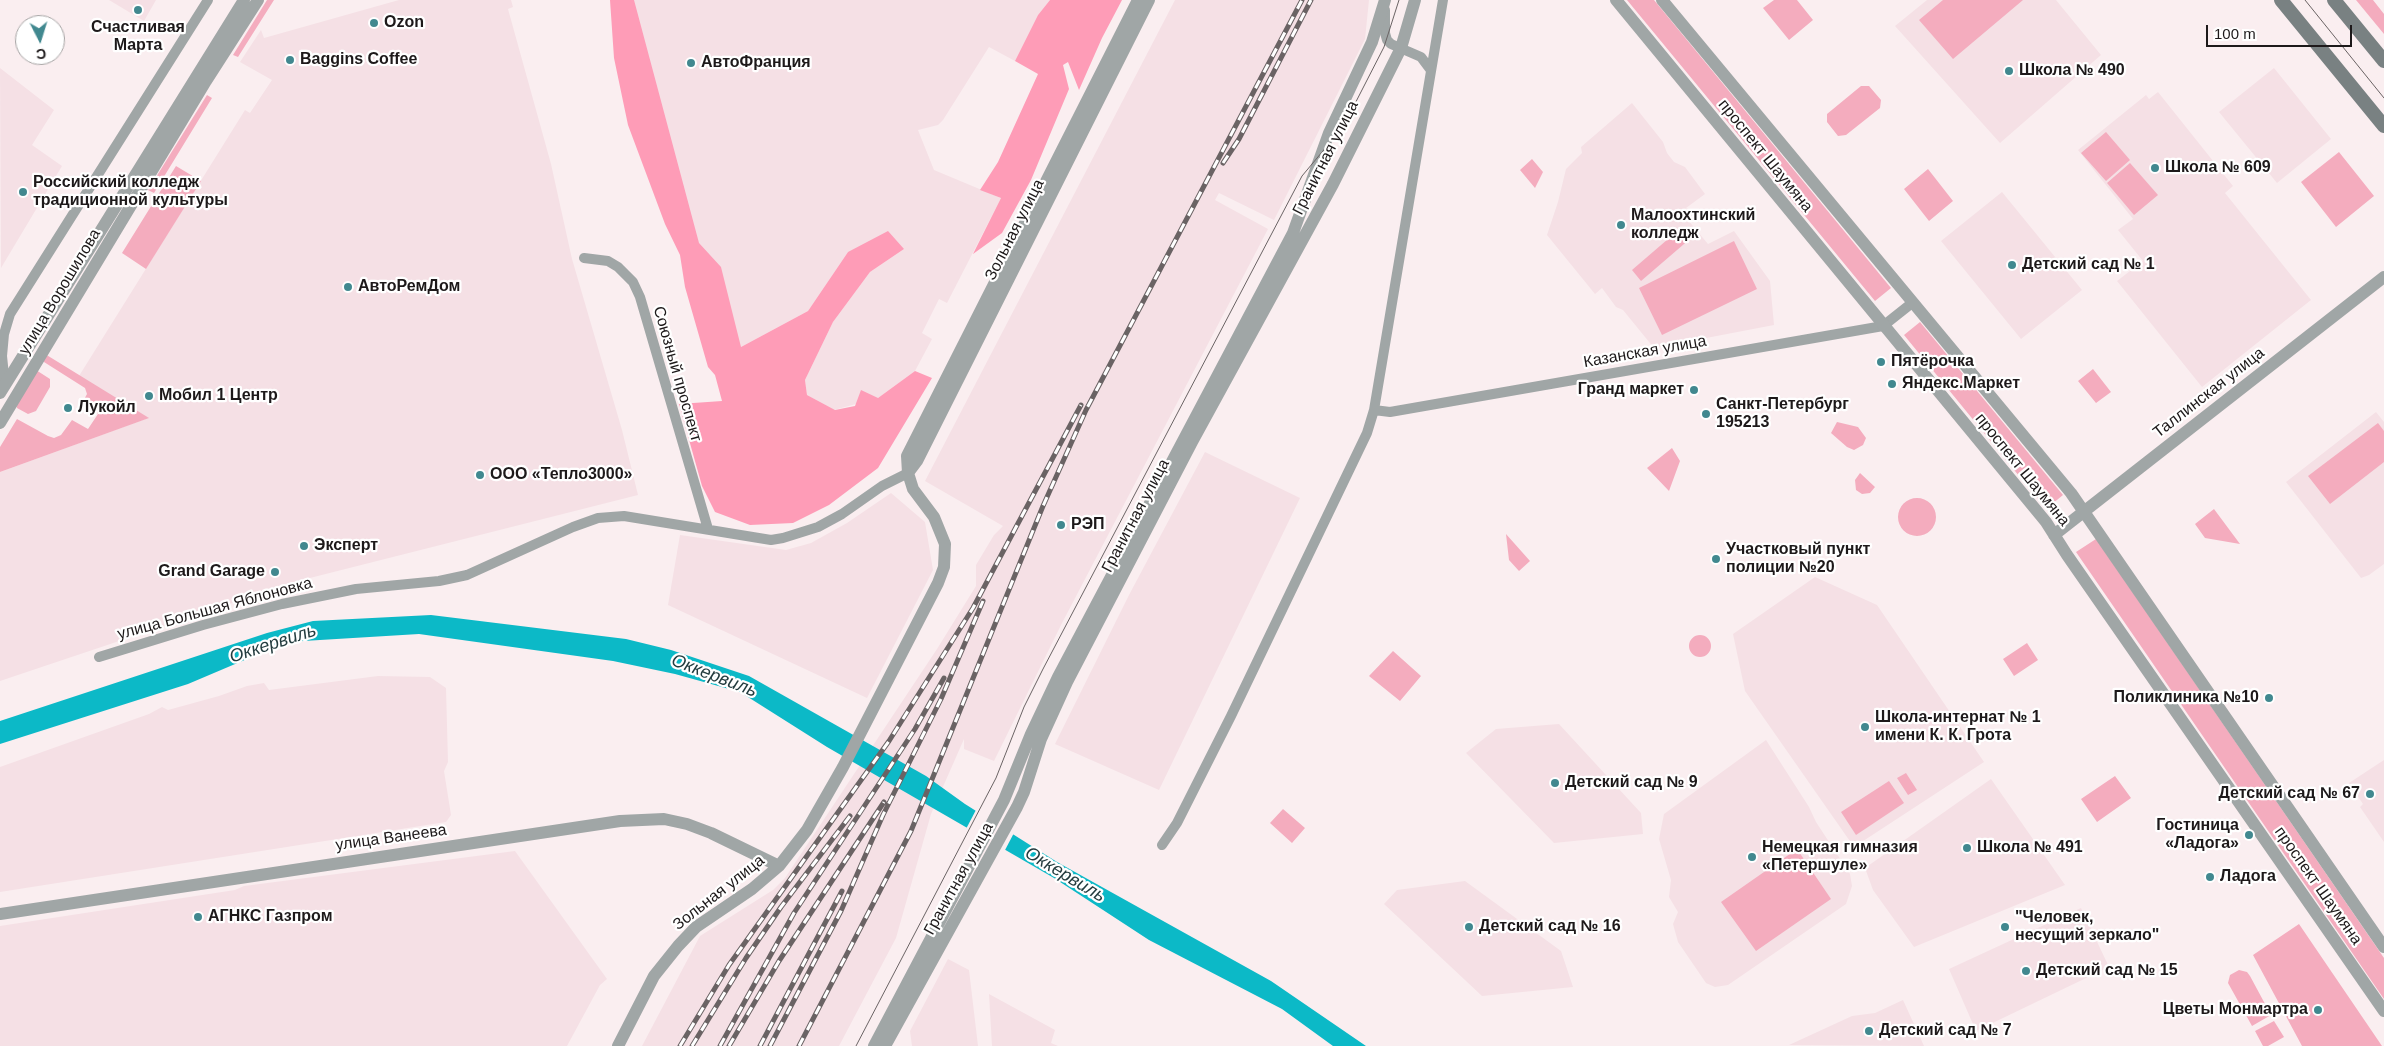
<!DOCTYPE html>
<meta charset="utf-8">
<style>
body{margin:0}
#map{position:relative;width:2384px;height:1046px;overflow:hidden;background:#faeef0;font-family:Helvetica,sans-serif}
canvas{display:block}
.north{position:absolute;left:15px;top:15px;width:50px;height:50px;box-sizing:border-box;background:#fff;border:1px solid #a5a3a3;border-radius:50%;rotate:175deg;font-size:14px;font-weight:700;line-height:20px;text-align:center;color:#1d191a}
.north::after{content:'';display:block;margin:auto;width:18px;height:22px;background:#41888f;clip-path:polygon(50% 0,100% 100%,50% 72%,0 100%)}
.scale{position:absolute;left:2206px;top:25px;width:146px;height:22px;box-sizing:border-box;border:2px solid #1d191a;border-top:0;padding-left:6px;font-size:15px;line-height:18px;white-space:nowrap;color:#1d191a;-webkit-text-stroke:4px #fff;paint-order:stroke}
</style>
<div id="map">
<canvas width="2384" height="1046"></canvas>
<div class="north">С</div>
<div class="scale">100 m</div>
</div>
<script>
const ctx = document.querySelector('canvas').getContext('2d');
ctx.lineJoin = 'round';
function fillPath(path, color) {
  ctx.fillStyle = color;
  ctx.fill(path, 'evenodd');
}
function poly(rows) {
  const path = new Path2D();
  for (const r of rows) {
    if (r.length === 3) {
      path.moveTo(r[0] + r[2], r[1]);
      path.arc(r[0], r[1], r[2], 0, 2 * Math.PI);
      continue;
    }
    path.moveTo(r[0], r[1]);
    for (let i = 2; i < r.length; i += 2) path.lineTo(r[i], r[i + 1]);
  }
  return path;
}
function trace(path, color, width, dash) {
  ctx.strokeStyle = color;
  ctx.lineWidth = width;
  ctx.lineCap = dash ? 'butt' : 'round';
  ctx.setLineDash(dash || []);
  ctx.stroke(path);
}
function label(font, color, halo, rows, align = 'center') {
  ctx.font = font + ' Helvetica,sans-serif';
  ctx.lineWidth = 4.5;
  ctx.setLineDash([]);
  ctx.textBaseline = 'middle';
  ctx.strokeStyle = halo;
  ctx.fillStyle = color;
  for (const [text, x, y, turn = 0] of rows) {
    ctx.save();
    ctx.translate(x, y);
    ctx.rotate((+turn || 0) * Math.PI / 180);
    ctx.textAlign = isNaN(turn) ? turn : align;
    if (halo) ctx.strokeText(text, 0, 0);
    ctx.fillText(text, 0, 0);
    ctx.restore();
  }
}
fillPath(poly([
 [109,0,156,0,144,21],
 [399,0,511,0,513,7,508,9,551,164,572,259,622,430,638,495,298,581,0,681,0,472,148,418,79,376,245,110,250,113,272,80,240,62,261,30,264,38],
 [633,0,1050,0,1038,15,1015,61,989,47,943,120,938,125,918,130,934,170,1001,198,947,303,939,299,922,333,932,339,915,371,878,398,834,410,807,395,805,380,833,322,870,272,904,249,848,252,808,311,741,347,720,351],
 [1175,0,1369,0,1365,39,1274,220,1219,193,1215,200,1268,229,1061,625,994,761,964,749,964,739,931,814,896,938,839,1046,642,1046,700,936,773,890,785,878,937,649,976,586,976,565,994,535,1003,526,925,481],
 [1927,0,2056,0,2101,55,2000,143,1895,26],
 [0,68,54,110,32,145,62,166,1,268],
 [2274,68,2331,139,2277,183,2219,112],
 [2158,92,2233,186,2225,193,2311,300,2202,387,2117,281,2143,261,2118,230,2133,219,2078,150,2146,95,2149,99],
 [1632,103,1663,142,1667,153,1674,162,1685,167,1705,194,1686,208,1689,213,1688,220,1708,244,1734,231,1770,281,1774,325,1654,348,1623,310,1616,307,1602,288,1595,294,1547,235,1558,202,1566,169,1582,153,1581,147],
 [2002,192,2082,290,2021,339,1941,241],
 [2376,412,2384,422,2384,564,2369,575,2361,578,2286,482],
 [1205,452,1300,498,1159,790,1055,744,1129,595],
 [891,493,925,522,933,570,867,698,668,605,680,535,786,550,811,543,847,523],
 [1815,577,1877,605,1984,762,1854,847,1745,691,1733,634],
 [378,676,430,677,446,688,448,762,444,771,451,815,446,822,0,892,0,767,149,714,162,707,168,710,219,696,247,686,264,683,269,690],
 [1559,724,1641,813,1643,834,1554,843,1466,753,1496,729],
 [1766,740,1809,807,1816,822,1850,874,1852,886,1846,904,1728,985,1715,987,1706,983,1678,942,1673,924,1678,912,1669,897,1671,880,1659,839,1664,814],
 [2384,760,2384,842,2360,807,2363,804,2349,783],
 [1991,779,2065,885,1914,947,1873,890,1865,868],
 [515,851,607,979,600,985,567,1046,0,1046,0,926,235,890,244,886],
 [1465,881,1561,951,1573,987,1482,996,1384,904,1397,890],
 [2081,908,2109,967,1976,1031,1949,969],
 [948,959,969,970,978,1046,912,1046,910,1031],
 [989,994,1055,1030,1051,1043,1058,1046,992,1046],
 [1903,1000,1924,1046,1789,1045,1852,1016,1875,1013]
]), '#f5e0e5');
fillPath(poly([
 [267,0,274,0,238,57,233,55],
 [1627,0,1654,0,1891,288,1875,301],
 [1774,0,1797,0,1813,20,1789,40,1763,8],
 [1943,0,2023,0,1953,59,1919,20],
 [2356,0,2373,0,2384,14,2384,34],
 [1861,86,1869,86,1881,100,1880,108,1846,135,1838,136,1827,122,1827,114],
 [207,95,212,98,154,193,148,190],
 [2106,132,2130,160,2106,181,2081,153],
 [2339,152,2374,196,2336,227,2301,182],
 [1532,159,1543,172,1535,188,1520,170],
 [2130,163,2158,195,2134,215,2107,183],
 [176,166,201,181,146,269,122,253],
 [1928,169,1953,201,1929,221,1904,189],
 [1682,227,1691,238,1641,281,1632,270],
 [1734,241,1757,289,1662,335,1639,288],
 [1920,322,2063,495,2046,509,1904,335],
 [45,354,149,418,0,472,0,447,17,419,48,436,54,438,61,435,72,420,88,429,98,414,86,406,84,410,80,407,87,394,85,388,44,362,43,359],
 [2093,369,2111,392,2096,403,2078,381],
 [36,370,50,379,50,387,36,411,28,414,17,408,16,404],
 [1837,422,1858,427,1866,438,1863,445,1854,450,1847,447,1831,433],
 [2378,423,2384,431,2384,462,2330,504,2308,476],
 [1672,448,1680,461,1669,491,1647,468],
 [1860,473,1875,487,1870,493,1862,494,1856,490,1855,480],
 [1917,517,19],
 [2214,509,2240,544,2205,538,2195,524],
 [1506,534,1530,561,1519,571,1509,560],
 [2096,539,2384,958,2384,999,2076,552],
 [1700,646,11],
 [2027,643,2038,660,2014,676,2003,659],
 [1393,651,1421,676,1400,701,1369,676],
 [1906,773,1917,790,1908,795,1897,778],
 [2115,776,2131,798,2097,822,2081,799],
 [1889,781,1904,803,1856,835,1841,812],
 [1283,809,1305,828,1292,843,1270,823],
 [1797,849,1831,899,1756,951,1721,902],
 [2299,924,2382,1046,2302,1046,2253,955],
 [2239,970,2247,972,2250,976,2271,1015,2252,1026,2228,983,2230,975],
 [2274,1021,2284,1037,2268,1046,2263,1046,2255,1031]
]), '#f4acbe');
fillPath(poly([
 [610,0,634,0,699,243,721,267,741,347,808,311,848,252,888,231,904,249,870,272,833,322,805,380,807,395,835,410,855,406,861,390,878,398,915,371,932,378,878,468,829,505,793,523,750,525,715,512,702,486,679,404,722,401,715,375,708,367,685,287,680,255,665,224,628,125,614,58],
 [1050,0,1122,0,1102,38,1079,90,1068,62,1063,65,1069,89,1031,180,1002,233,973,254,1001,198,980,190,998,162,1038,74,1015,61,1038,15]
]), '#fe9cb7');
fillPath(poly([
 [431,615,626,639,671,650,749,676,926,776,965,804,1057,862,1271,981,1366,1046,1333,1046,1282,1009,1149,940,1054,878,827,747,740,692,675,674,613,661,419,634,287,642,188,684,0,744,0,721,267,633,313,621]
]), '#0cb9c7');
fillPath(poly([
 [977,808,1015,831,1004,852,966,829]
]), '#faeef0');
trace(poly([
 [1385,10,1385,33,1387,40,1391,44,1421,57,1430,69],
 [584,258,608,261,618,267,633,282,640,297,708,529],
 [5,385,2,356,4,334,10,314,208,0],
 [1374,410,1390,412,1883,326,1912,303],
 [99,657,203,625,282,604,356,589,439,581,467,575,573,527,598,518,624,516,771,540,783,538,818,527,842,514,882,486,908,473],
 [1162,845,1177,823,1231,716,1367,433,1374,410,1443,0]
]), '#a0a6a6', 10);
trace(poly([
 [1616,0,2046,522,2067,555,2384,1011],
 [1662,0,2071,493,2384,947],
 [0,393,244,0],
 [0,423,206,81,258,0],
 [908,473,917,461,1149,0],
 [2054,535,2384,277],
 [0,914,620,821,664,819,687,824,711,833,779,866],
 [618,1046,654,976,678,946,696,927,752,889,779,866,807,830,843,767,938,583,944,567,945,544,934,517,913,489,908,473,907,456,1138,0],
 [874,1046,1004,800,1031,734,1058,677,1293,233,1329,133,1372,42,1385,0],
 [885,1046,1017,807,1024,792,1041,739,1067,682,1192,442,1333,184,1401,48,1415,0]
]), '#a0a6a6', 12);
trace(poly([
 [2281,0,2384,126],
 [2334,0,2384,61]
]), '#798182', 14);
trace(poly([
 [2305,0,2384,98],
 [856,1046,996,778,1024,707,1043,669,1302,176,1343,127,1384,47,1399,0]
]), '#6a6364', 1);
const rail = poly([
 [1223,163,1239,139,1311,0],
 [680,1046,729,965,889,741,973,608,1081,405],
 [692,1046,746,958,781,907,850,816],
 [720,1046,794,913,915,729,944,678],
 [729,1046,779,961,884,802],
 [760,1046,842,891],
 [770,1046,841,911,883,815,941,699,983,601],
 [799,1046,911,831,1043,506,1086,410,1302,0]
]);
trace(rail, '#6a6364', 5);
trace(rail, '#fff', 3, [9]);
for (const [x, y, r, color] of [
 [138,10,5,"#41888f"],
 [374,23,5,"#41888f"],
 [290,60,5,"#41888f"],
 [691,63,5,"#41888f"],
 [2009,71,5,"#41888f"],
 [2155,168,5,"#41888f"],
 [23,192,5,"#41888f"],
 [1621,225,5,"#41888f"],
 [2012,265,5,"#41888f"],
 [348,287,5,"#41888f"],
 [1881,362,5,"#41888f"],
 [1892,384,5,"#41888f"],
 [1694,390,5,"#41888f"],
 [149,396,5,"#41888f"],
 [68,408,5,"#41888f"],
 [1706,414,5,"#41888f"],
 [480,475,5,"#41888f"],
 [1061,525,5,"#41888f"],
 [304,546,5,"#41888f"],
 [1716,559,5,"#41888f"],
 [275,572,5,"#41888f"],
 [2269,698,5,"#41888f"],
 [1865,727,5,"#41888f"],
 [1555,783,5,"#41888f"],
 [2370,794,5,"#41888f"],
 [2249,835,5,"#41888f"],
 [1967,848,5,"#41888f"],
 [1752,857,5,"#41888f"],
 [2210,877,5,"#41888f"],
 [198,917,5,"#41888f"],
 [1469,927,5,"#41888f"],
 [2005,927,5,"#41888f"],
 [2026,971,5,"#41888f"],
 [2318,1010,5,"#41888f"],
 [1869,1031,5,"#41888f"]
]) {
  const dot = new Path2D();
  dot.arc(x, y, r, 0, 2 * Math.PI);
  ctx.fillStyle = color;
  ctx.fill(dot);
  trace(dot, '#fff', 2);
}
label('bold 16px', '#1d191a', '#fff', [
 ["Ozon",384,23],
 ["Счастливая",138,28,"center"],
 ["Марта",138,46,"center"],
 ["Baggins Coffee",300,60],
 ["АвтоФранция",701,63],
 ["Школа № 490",2019,71],
 ["Школа № 609",2165,168],
 ["Российский колледж",33,183],
 ["традиционной культуры",33,201],
 ["Малоохтинский",1631,216],
 ["колледж",1631,234],
 ["Детский сад № 1",2022,265],
 ["АвтоРемДом",358,287],
 ["Пятёрочка",1891,362],
 ["Яндекс.Маркет",1902,384],
 ["Гранд маркет",1684,390,"right"],
 ["Мобил 1 Центр",159,396],
 ["Санкт-Петербург",1716,405],
 ["195213",1716,423],
 ["Лукойл",78,408],
 ["ООО «Тепло3000»",490,475],
 ["РЭП",1071,525],
 ["Эксперт",314,546],
 ["Участковый пункт",1726,550],
 ["полиции №20",1726,568],
 ["Grand Garage",265,572,"right"],
 ["Поликлиника №10",2259,698,"right"],
 ["Школа-интернат № 1",1875,718],
 ["имени К. К. Грота",1875,736],
 ["Детский сад № 9",1565,783],
 ["Детский сад № 67",2360,794,"right"],
 ["Гостиница",2239,826,"right"],
 ["«Ладога»",2239,844,"right"],
 ["Немецкая гимназия",1762,848],
 ["«Петершуле»",1762,866],
 ["Школа № 491",1977,848],
 ["Ладога",2220,877],
 ["АГНКС Газпром",208,917],
 ["\"Человек,",2015,918],
 ["несущий зеркало\"",2015,936],
 ["Детский сад № 16",1479,927],
 ["Детский сад № 15",2036,971],
 ["Цветы Монмартра",2308,1010,"right"],
 ["Детский сад № 7",1879,1031]
], 'left');
label('16px', '#1d191a', '#fff', [
 ["проспект Шаумяна",1765,156,51],
 ["Гранитная улица",1326,158,-63],
 ["Зольная улица",1015,230,-63],
 ["улица Ворошилова",60,292,-59],
 ["Казанская улица",1645,352,-10],
 ["Союзный проспект",677,374,74],
 ["Таллинская улица",2209,393,-38],
 ["проспект Шаумяна",2022,470,51],
 ["Гранитная улица",1136,516,-62],
 ["улица Большая Яблоновка",215,609,-15],
 ["улица Ванеева",391,838,-8],
 ["Гранитная улица",959,879,-61],
 ["проспект Шаумяна",2318,886,55],
 ["Зольная улица",719,893,-38]
]);
label('italic 18px', '#243c3f', '#fff', [
 ["Оккервиль",273,644,-18],
 ["Оккервиль",714,676,21],
 ["Оккервиль",1065,875,31]
]);
</script>
